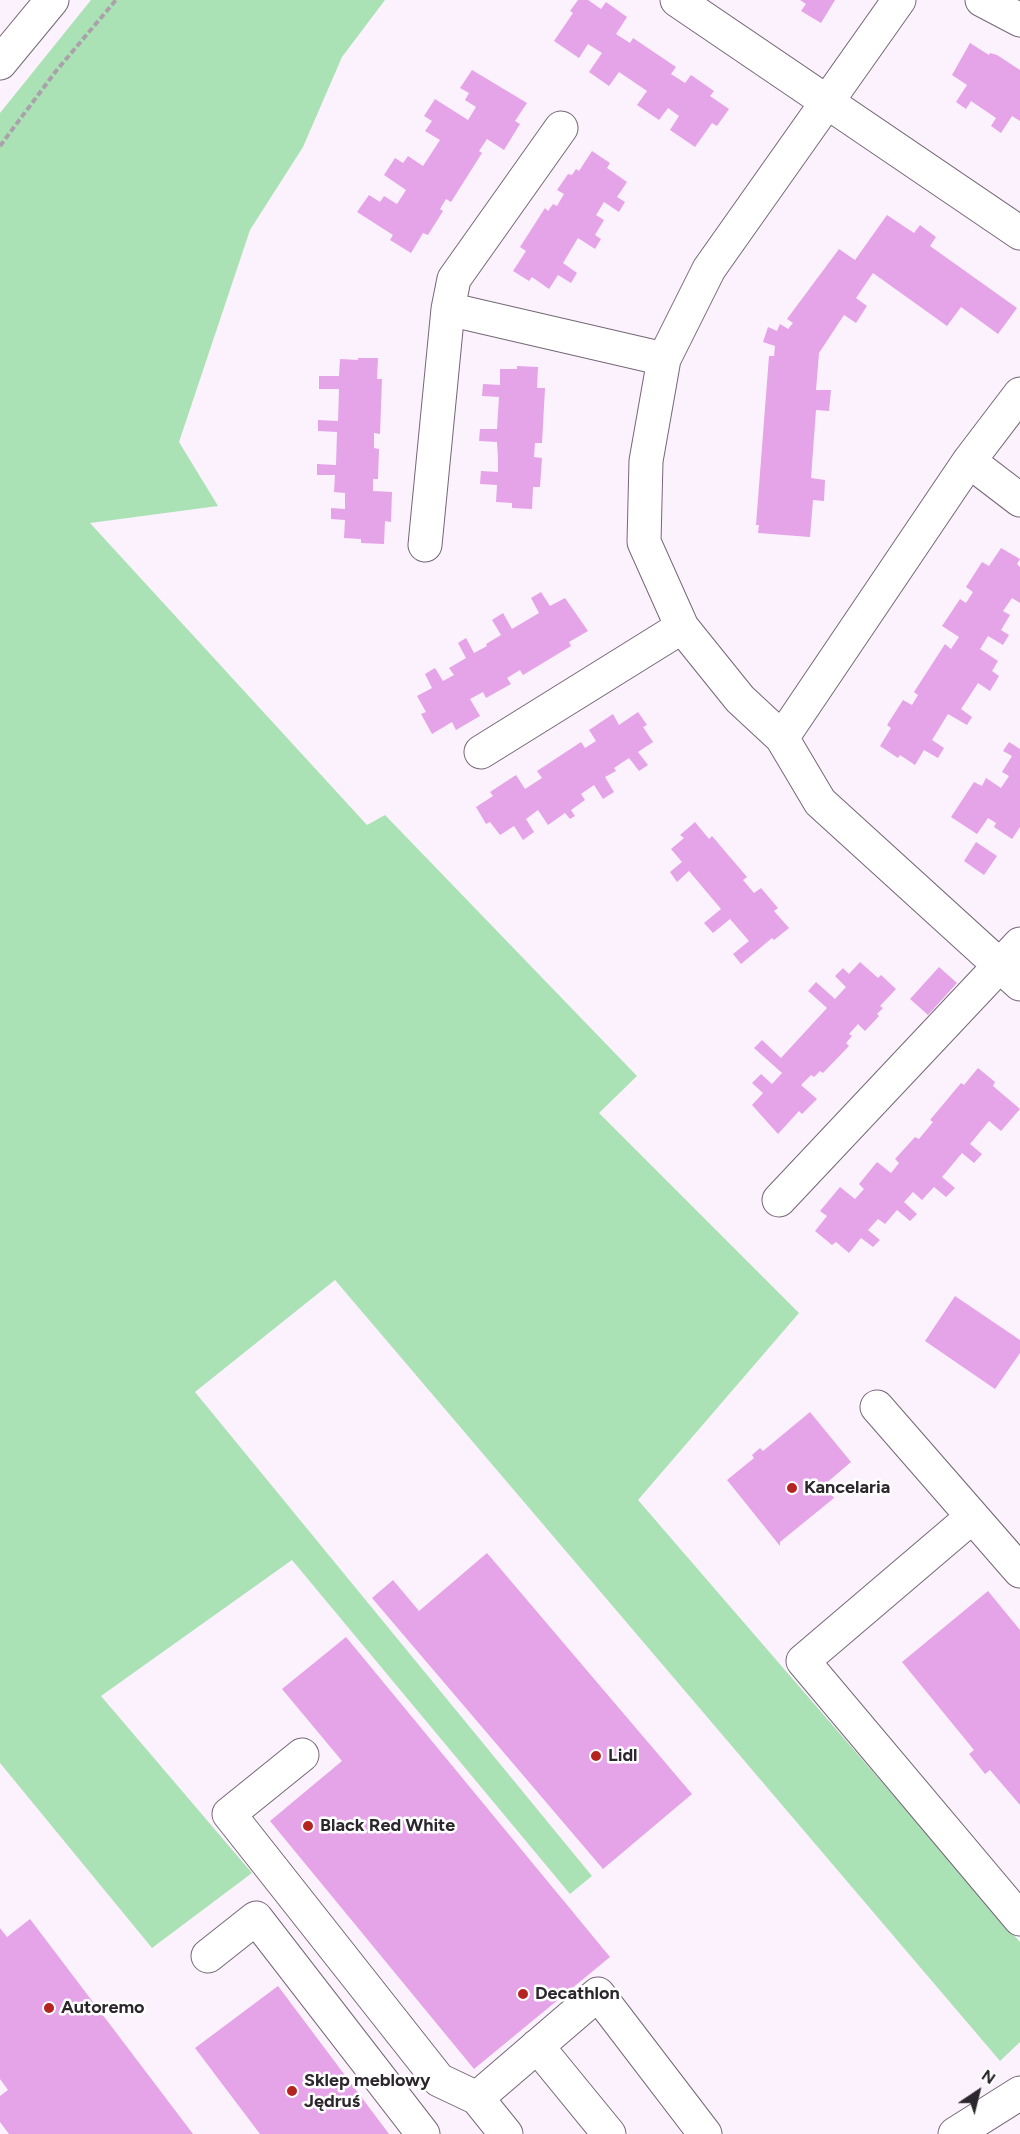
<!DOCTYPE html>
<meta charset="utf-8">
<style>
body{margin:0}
#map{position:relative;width:1020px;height:2134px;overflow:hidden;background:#fcf2fd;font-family:Figtree,sans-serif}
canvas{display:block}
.north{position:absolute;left:948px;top:2062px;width:60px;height:60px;-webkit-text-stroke:4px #fff;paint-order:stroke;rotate:35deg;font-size:16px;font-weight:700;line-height:24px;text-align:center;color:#2c262d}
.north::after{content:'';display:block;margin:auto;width:21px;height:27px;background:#2c262d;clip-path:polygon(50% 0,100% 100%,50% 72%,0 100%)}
</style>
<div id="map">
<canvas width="1020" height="2134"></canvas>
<div class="north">N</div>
</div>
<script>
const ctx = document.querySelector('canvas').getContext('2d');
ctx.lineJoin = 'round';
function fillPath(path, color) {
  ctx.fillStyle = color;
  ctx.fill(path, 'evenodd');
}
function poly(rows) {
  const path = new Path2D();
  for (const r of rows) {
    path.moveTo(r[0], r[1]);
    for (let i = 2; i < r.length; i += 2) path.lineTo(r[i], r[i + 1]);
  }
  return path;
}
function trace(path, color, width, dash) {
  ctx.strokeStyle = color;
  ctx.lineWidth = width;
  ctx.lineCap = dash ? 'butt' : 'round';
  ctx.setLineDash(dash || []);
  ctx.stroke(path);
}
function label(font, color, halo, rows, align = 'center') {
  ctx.font = font + ' Figtree,sans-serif';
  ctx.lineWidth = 5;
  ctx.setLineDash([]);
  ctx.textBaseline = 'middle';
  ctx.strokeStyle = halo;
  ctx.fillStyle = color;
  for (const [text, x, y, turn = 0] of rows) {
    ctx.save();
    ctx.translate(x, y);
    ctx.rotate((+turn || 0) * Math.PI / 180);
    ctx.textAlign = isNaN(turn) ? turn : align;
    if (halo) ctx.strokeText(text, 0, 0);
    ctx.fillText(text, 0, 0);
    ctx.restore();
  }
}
fillPath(poly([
 [91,0,385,0,342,57,303,147,250,230,179,442,218,506,90,523,367,825,385,815,637,1076,599,1113,799,1313,638,1500,1020,1942,1020,2042,1000,2061,335,1280,195,1392,592,1876,570,1894,292,1560,101,1696,252,1873,152,1948,0,1763,0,113]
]), '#abe2b5');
fillPath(poly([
 [578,0,588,0,601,9,606,2,627,17,616,34,630,43,633,38,676,67,671,74,685,83,691,75,714,91,710,96,729,109,717,126,712,123,695,147,670,130,679,116,668,108,659,120,637,105,647,91,619,72,609,86,589,72,602,53,588,44,579,58,554,41,573,13,570,11],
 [800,0,835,0,821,23,801,11,806,4],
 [970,43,989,55,990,53,997,55,1020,70,1020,121,1012,116,1001,133,991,126,996,118,971,101,966,109,956,102,967,85,952,75],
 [472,70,527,103,515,121,520,124,504,150,487,139,479,151,482,153,451,202,446,199,440,209,443,211,428,235,423,233,411,253,390,240,393,235,357,212,369,195,380,202,384,196,397,204,406,190,384,175,395,158,403,163,408,156,423,166,440,140,425,131,432,121,424,116,435,99,468,120,476,107,465,100,469,93,460,88],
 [592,151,610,163,607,168,627,182,617,197,625,202,619,212,604,202,596,215,604,220,595,235,601,239,595,249,578,238,563,263,577,273,571,283,558,275,549,289,532,277,529,281,513,271,526,251,520,247,545,208,548,211,553,204,557,206,564,194,557,190,568,174,572,175,576,169,579,171],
 [887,215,914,233,920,225,936,237,930,246,1017,308,998,334,961,307,947,326,873,273,856,298,867,306,856,323,844,315,819,353,816,390,831,390,829,411,816,410,811,478,825,480,824,501,813,500,810,537,758,533,759,525,756,525,769,356,774,356,775,346,763,342,768,327,777,331,780,324,788,329,793,323,787,319,839,249,855,260],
 [358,358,378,358,377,379,382,379,380,434,374,433,374,448,379,449,378,479,373,479,373,491,392,492,391,522,385,521,384,544,361,543,361,539,344,538,345,520,331,519,331,508,345,509,345,493,334,492,335,475,317,475,317,464,336,465,337,432,318,431,318,420,338,421,339,389,319,389,319,376,339,376,340,359,358,360],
 [517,366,538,367,537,388,545,388,542,443,535,443,534,457,542,458,540,487,533,487,532,509,512,508,512,503,496,502,497,485,480,484,481,471,498,472,498,458,497,442,479,441,480,429,497,429,499,397,482,396,483,384,500,385,500,369,517,369],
 [1001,548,1020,559,1017,564,1020,567,1020,603,1012,598,1003,611,1010,615,1001,630,1009,635,1003,645,988,636,980,649,998,661,992,671,999,676,990,691,978,683,961,709,972,717,967,725,948,714,932,740,944,748,938,758,924,750,915,765,900,755,898,758,880,746,891,728,887,725,903,700,912,705,918,695,914,692,945,644,951,649,959,637,942,626,960,599,966,603,973,592,966,587,982,562,989,566],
 [541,592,550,606,565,598,588,631,569,642,571,646,523,675,520,670,507,678,511,684,486,698,483,692,470,699,480,716,456,730,452,722,432,734,421,714,426,712,417,696,432,688,425,674,435,668,443,681,454,675,449,668,466,658,458,643,466,638,474,653,487,646,486,644,501,635,492,620,503,613,512,629,539,613,531,598],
 [638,712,647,725,643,727,653,742,638,752,648,765,639,771,629,758,614,768,616,771,605,777,614,792,603,799,594,785,581,794,585,800,571,810,575,816,570,819,565,813,548,825,538,810,526,819,534,832,523,840,514,826,500,835,490,822,486,824,476,807,493,796,490,792,516,775,525,789,542,778,537,771,581,742,585,748,596,741,589,730,613,714,619,725],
 [1009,742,1020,749,1020,827,1012,839,994,827,996,823,988,818,977,834,951,817,974,782,982,786,986,778,1001,788,1009,776,1002,772,1012,756,1003,751],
 [695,822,709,839,712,836,747,877,743,880,754,893,761,888,778,908,774,911,789,928,774,940,772,938,741,964,733,954,749,941,730,919,713,933,704,923,721,909,689,871,677,882,670,872,682,862,671,849,684,838,680,835],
 [976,842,997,856,984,875,964,861],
 [860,962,878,978,881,975,896,989,880,1006,883,1008,877,1014,879,1016,865,1031,858,1024,849,1034,852,1036,846,1043,849,1046,823,1073,820,1071,814,1077,811,1075,801,1085,817,1099,802,1114,799,1111,778,1134,752,1105,763,1093,752,1083,761,1074,772,1084,782,1073,754,1048,762,1040,781,1058,827,1008,808,991,816,982,835,999,846,987,835,976,843,968,849,974],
 [939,967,957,983,928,1015,910,999],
 [978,1068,995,1082,993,1086,1020,1109,1001,1131,989,1121,970,1144,982,1154,974,1163,962,1153,942,1177,955,1188,946,1197,934,1187,922,1200,913,1192,904,1202,917,1214,910,1221,897,1210,885,1224,878,1219,868,1230,880,1240,873,1247,861,1238,849,1253,836,1242,832,1245,815,1231,827,1216,820,1211,840,1187,855,1199,864,1189,859,1184,877,1162,891,1173,899,1163,895,1159,915,1137,919,1139,933,1122,930,1120,961,1083,964,1085],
 [955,1296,1020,1340,1020,1353,995,1389,925,1341],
 [810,1412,851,1462,824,1485,834,1498,780,1542,780,1546,727,1480,754,1458,752,1455,760,1448,763,1451],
 [487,1553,692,1794,603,1869,372,1598,393,1580,419,1611],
 [988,1591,1020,1630,1020,1805,990,1770,985,1774,969,1754,974,1750,902,1662],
 [346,1637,610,1957,474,2069,270,1821,342,1761,282,1689],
 [30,1919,193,2134,9,2134,0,2122,0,2096,8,2090,0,2079,0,1928,7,1937],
 [278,1986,389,2134,260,2134,195,2048]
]), '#e5a3e8');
const minor = poly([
 [677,0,1020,233],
 [899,0,709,269,664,359,646,461,644,542,682,627,740,699,782,738,820,802,1020,984],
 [982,0,1020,20],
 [448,309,664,359],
 [969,461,1020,500],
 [425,545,448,309,454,279,561,128],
 [782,738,969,461,1020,394],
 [481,752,682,627],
 [779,1200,1020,944],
 [877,1407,1020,1571],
 [972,1517,803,1661,1020,1919],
 [302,1755,229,1814,439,2080,477,2098,598,1994,705,2134],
 [208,1956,256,1918,423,2134],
 [537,2046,609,2134],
 [477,2098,506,2134],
 [955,2134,1020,2093]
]);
const major = poly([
 [0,63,52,0]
]);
trace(minor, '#756777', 35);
trace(major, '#756777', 35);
trace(poly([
 [0,146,56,71,116,0]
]), '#aaa2ab', 4, [6, 3]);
trace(minor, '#fff', 33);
trace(major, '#fff', 33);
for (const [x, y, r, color] of [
 [792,1488,6,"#b42421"],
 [596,1756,6,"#b42421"],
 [308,1826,6,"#b42421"],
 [523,1994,6,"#b42421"],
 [49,2008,6,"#b42421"],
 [292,2091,6,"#b42421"]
]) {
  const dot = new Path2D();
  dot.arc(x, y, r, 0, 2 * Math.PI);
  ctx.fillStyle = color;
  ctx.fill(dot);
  trace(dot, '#fff', 2);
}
label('bold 18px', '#2c262d', '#fff', [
 ["Kancelaria",804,1488],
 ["Lidl",608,1756],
 ["Black Red White",320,1826],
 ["Decathlon",535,1994],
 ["Autoremo",61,2008],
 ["Sklep meblowy",304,2081],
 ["Jędruś",304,2102]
], 'left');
</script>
